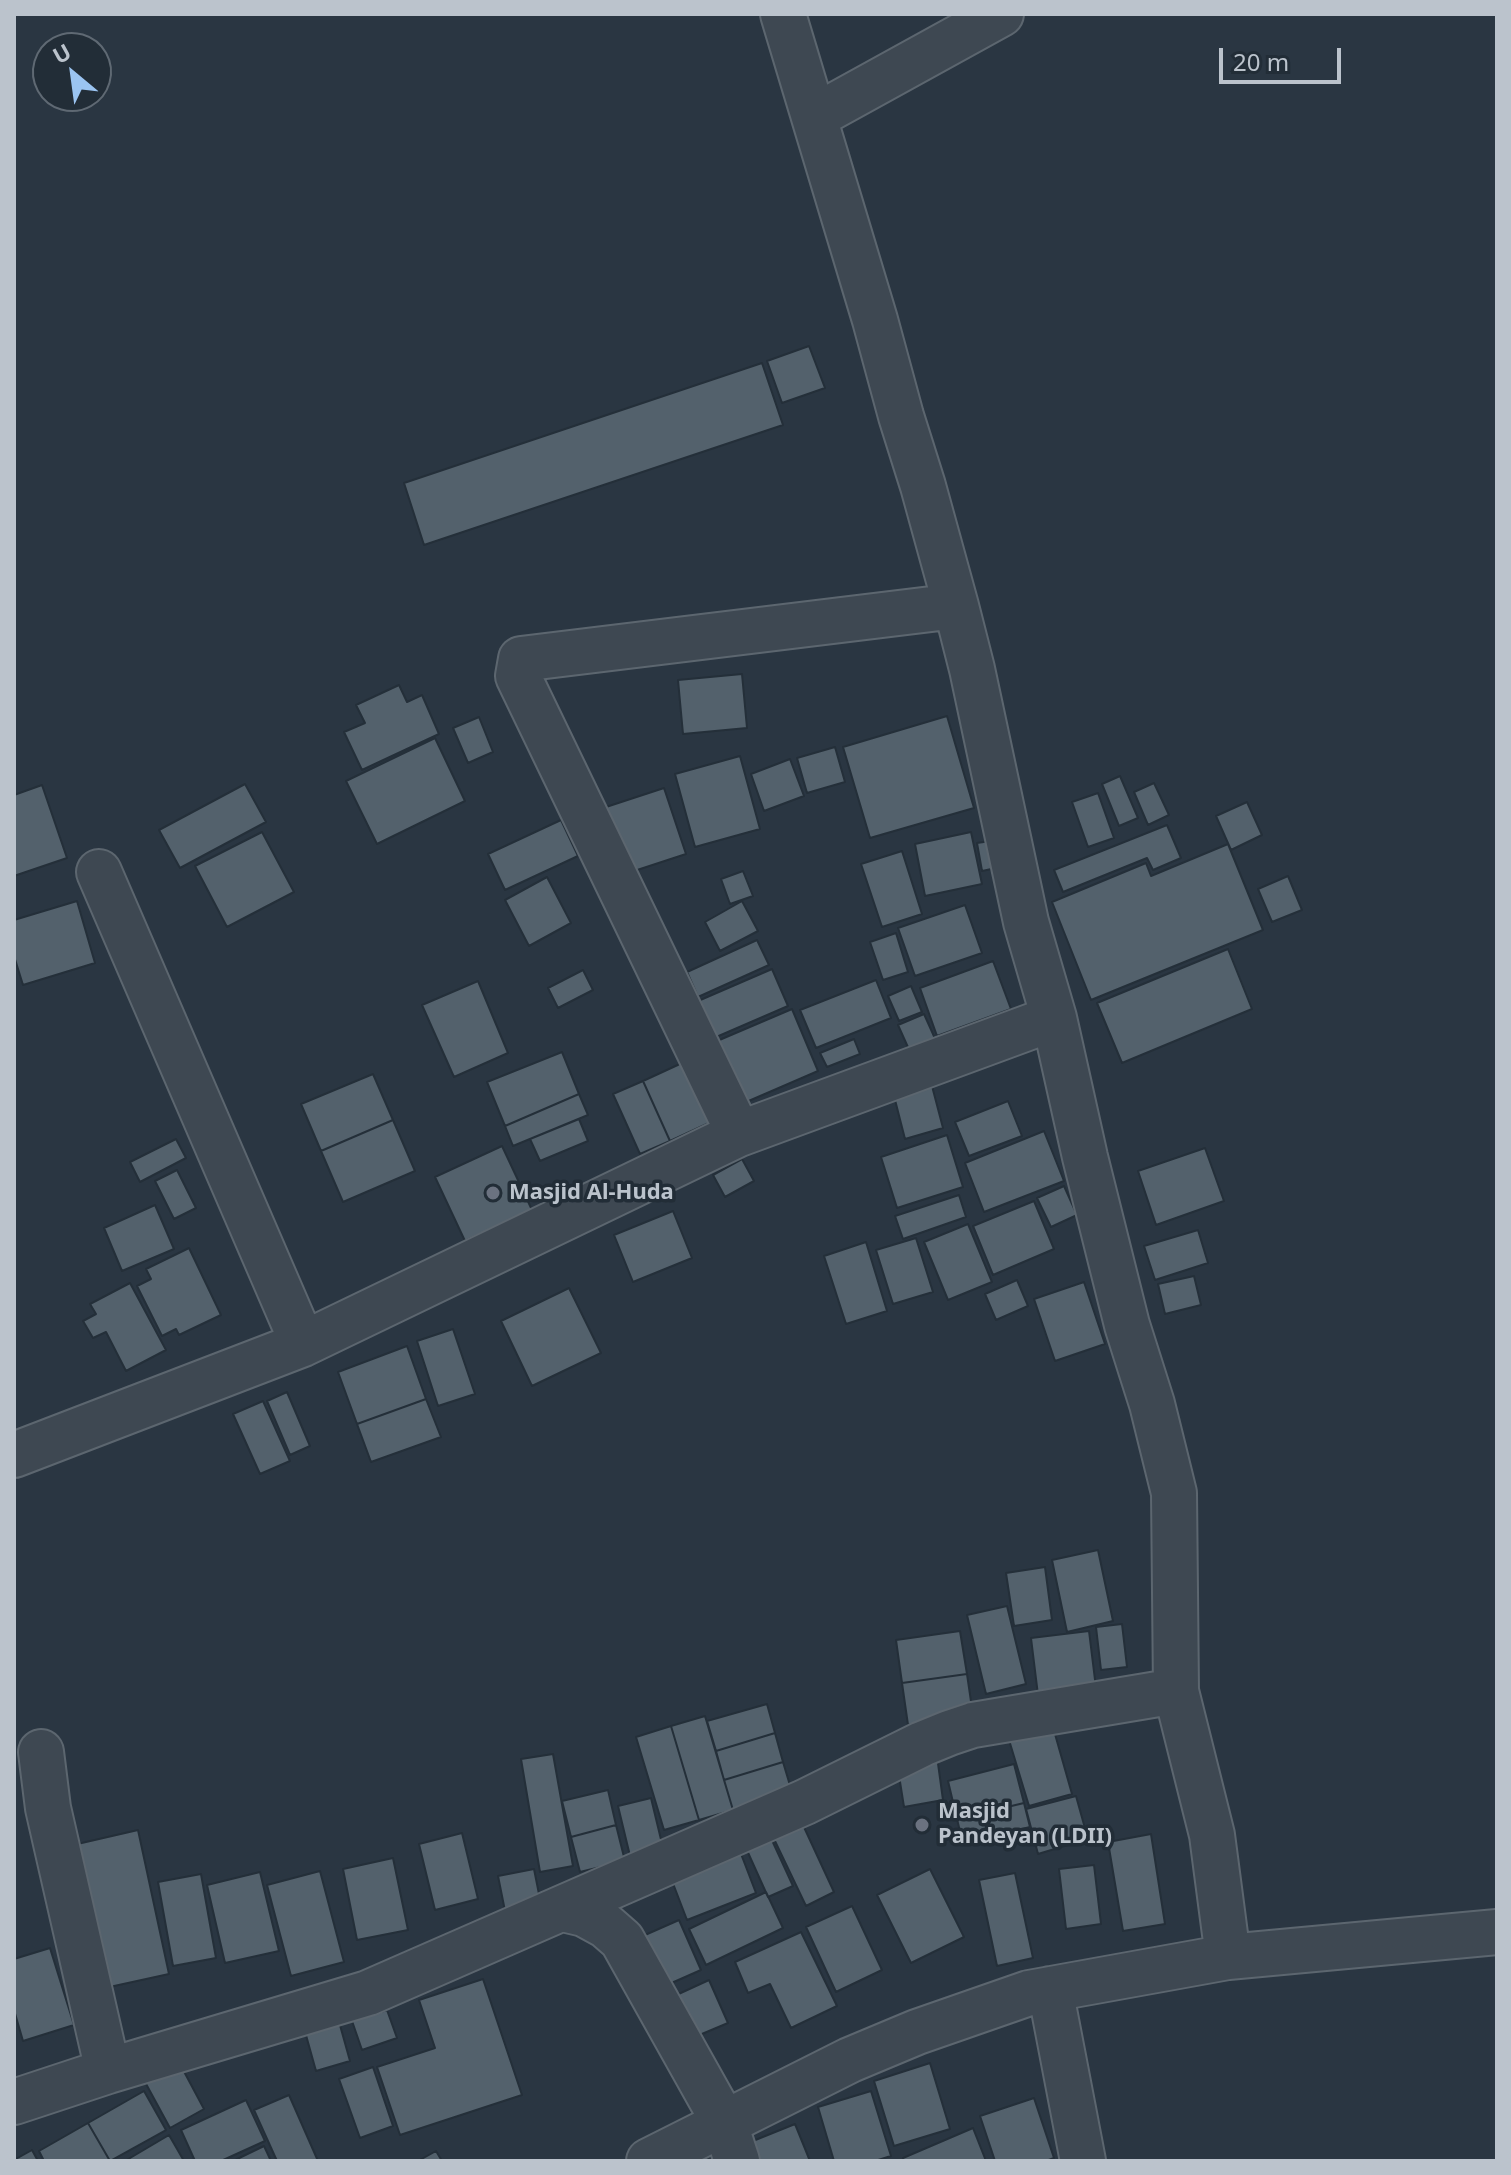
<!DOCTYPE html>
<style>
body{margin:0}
#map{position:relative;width:1511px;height:2175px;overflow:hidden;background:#2a3642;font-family:"Noto Sans",sans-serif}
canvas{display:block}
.frame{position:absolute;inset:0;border:16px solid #bbc3cc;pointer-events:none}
.north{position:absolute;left:32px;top:32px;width:80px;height:80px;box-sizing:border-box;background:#222d37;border:2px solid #5f6973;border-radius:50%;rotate:331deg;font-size:22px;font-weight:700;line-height:32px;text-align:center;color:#bbc3cc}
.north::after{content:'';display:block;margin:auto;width:28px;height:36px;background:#9bc4f1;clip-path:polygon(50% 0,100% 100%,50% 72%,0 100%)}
.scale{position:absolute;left:1219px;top:48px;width:122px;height:36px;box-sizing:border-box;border:4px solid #bbc3cc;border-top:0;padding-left:10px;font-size:24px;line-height:28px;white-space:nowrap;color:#bbc3cc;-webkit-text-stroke:6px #222d37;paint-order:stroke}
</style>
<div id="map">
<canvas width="1511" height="2175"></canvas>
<div class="frame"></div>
<div class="north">U</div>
<div class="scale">20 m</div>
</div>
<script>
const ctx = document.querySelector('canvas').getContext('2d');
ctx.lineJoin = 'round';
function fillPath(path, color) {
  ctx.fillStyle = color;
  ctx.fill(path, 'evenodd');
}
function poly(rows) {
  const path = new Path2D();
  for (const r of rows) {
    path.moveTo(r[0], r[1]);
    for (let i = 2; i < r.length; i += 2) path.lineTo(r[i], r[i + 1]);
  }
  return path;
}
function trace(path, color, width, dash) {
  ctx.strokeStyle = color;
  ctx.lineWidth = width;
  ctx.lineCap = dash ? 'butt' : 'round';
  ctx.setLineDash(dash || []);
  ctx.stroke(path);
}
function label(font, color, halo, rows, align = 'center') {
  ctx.font = font + ' "Noto Sans",sans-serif';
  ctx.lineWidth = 7;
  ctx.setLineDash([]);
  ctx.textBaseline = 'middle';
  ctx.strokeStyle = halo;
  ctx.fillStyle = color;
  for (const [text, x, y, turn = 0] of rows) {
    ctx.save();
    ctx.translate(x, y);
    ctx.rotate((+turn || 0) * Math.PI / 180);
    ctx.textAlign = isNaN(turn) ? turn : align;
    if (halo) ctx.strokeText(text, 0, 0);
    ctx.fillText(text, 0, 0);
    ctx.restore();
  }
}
const building = poly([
 [809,346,825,388,782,403,767,361,809,346],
 [762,363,783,425,424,545,404,483,762,363],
 [742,674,747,728,683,734,678,680,742,674],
 [399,685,407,702,422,695,439,734,362,770,344,732,365,723,356,705,399,685],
 [947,716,974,808,870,838,843,747,947,716],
 [479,717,493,752,468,763,453,728,479,717],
 [435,738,465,801,377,844,346,781,435,738],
 [835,747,845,782,807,793,797,758,835,747],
 [740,756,760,829,695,847,675,774,740,756],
 [790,759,804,796,764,811,751,774,790,759],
 [1120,776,1138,818,1119,826,1102,784,1120,776],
 [1154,783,1169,815,1148,825,1134,792,1154,783],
 [245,784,266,822,180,868,159,830,245,784],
 [42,785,67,858,14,876,14,795,42,785],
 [664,788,686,854,625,874,603,808,664,788],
 [1098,793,1114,838,1088,847,1072,802,1098,793],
 [1247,802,1262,835,1231,850,1216,816,1247,802],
 [561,820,578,856,505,890,488,854,561,820],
 [1167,825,1181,858,1153,870,1147,858,1063,892,1054,870,1167,825],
 [262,832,294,892,227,927,195,866,262,832],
 [971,832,982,884,925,896,915,844,971,832],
 [997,840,1001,867,982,871,977,843,997,840],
 [1228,844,1263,930,1091,1000,1052,902,1146,863,1151,876,1228,844],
 [902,851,922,914,882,927,861,864,902,851],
 [743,871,753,896,730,904,721,879,743,871],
 [1288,876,1302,910,1272,922,1258,889,1288,876],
 [547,877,571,923,529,946,505,900,547,877],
 [77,901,95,963,23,985,14,956,14,920,77,901],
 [742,901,758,931,720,951,705,922,742,901],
 [965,905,982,953,915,976,898,928,965,905],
 [896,933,908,972,883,980,870,942,896,933],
 [757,940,769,965,698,997,687,972,757,940],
 [1228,949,1252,1009,1122,1063,1097,1003,1228,949],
 [993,961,1011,1009,937,1036,920,988,993,961],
 [772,969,788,1006,714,1038,698,1001,772,969],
 [583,970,593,990,558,1008,548,988,583,970],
 [876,980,891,1018,816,1048,800,1010,876,980],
 [478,981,508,1053,454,1077,422,1005,478,981],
 [911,986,922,1012,899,1021,888,996,911,986],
 [792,1009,818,1071,744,1103,717,1041,792,1009],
 [924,1014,937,1043,911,1054,898,1025,924,1014],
 [854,1039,860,1054,827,1067,820,1053,854,1039],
 [562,1052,579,1094,505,1126,487,1082,562,1052],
 [682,1063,709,1123,670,1141,643,1081,682,1063],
 [373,1074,393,1120,321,1151,301,1104,373,1074],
 [643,1081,670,1141,640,1154,613,1094,643,1081],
 [932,1086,943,1128,905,1139,894,1096,932,1086],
 [579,1094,588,1115,513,1146,505,1126,579,1094],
 [1008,1101,1022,1136,969,1156,955,1122,1008,1101],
 [579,1119,588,1141,540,1161,530,1139,579,1119],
 [393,1120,415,1171,343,1202,321,1151,393,1120],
 [1044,1131,1064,1181,984,1212,965,1163,1044,1131],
 [947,1135,963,1187,897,1208,881,1157,947,1135],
 [176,1139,186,1158,140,1182,130,1162,176,1139],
 [502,1146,532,1210,465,1241,435,1177,502,1146],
 [1205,1148,1224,1201,1156,1225,1138,1171,1205,1148],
 [742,1159,754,1181,725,1197,713,1175,742,1159],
 [177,1170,196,1208,174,1219,155,1181,177,1170],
 [1064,1186,1077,1215,1051,1227,1037,1198,1064,1186],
 [959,1195,966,1217,903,1239,895,1216,959,1195],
 [1034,1201,1054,1249,993,1275,973,1226,1034,1201],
 [155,1205,174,1249,122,1271,104,1228,155,1205],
 [673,1211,692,1258,633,1282,614,1235,673,1211],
 [968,1224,992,1282,948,1300,924,1242,968,1224],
 [1198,1230,1208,1263,1155,1280,1144,1246,1198,1230],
 [916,1238,933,1292,893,1304,876,1250,916,1238],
 [866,1242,887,1311,846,1324,824,1256,866,1242],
 [189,1248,221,1315,179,1335,176,1329,162,1336,137,1286,151,1279,146,1269,189,1248],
 [1194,1276,1201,1305,1165,1314,1158,1284,1194,1276],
 [1017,1280,1028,1306,996,1320,985,1294,1017,1280],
 [1084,1282,1105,1344,1055,1361,1034,1299,1084,1282],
 [130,1283,166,1350,126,1371,106,1332,93,1338,83,1321,96,1314,90,1304,130,1283],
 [569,1288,601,1353,532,1386,501,1321,569,1288],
 [453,1329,475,1394,438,1406,417,1341,453,1329],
 [407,1346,426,1399,357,1424,338,1372,407,1346],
 [287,1392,310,1446,290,1455,267,1401,287,1392],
 [426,1399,441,1437,371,1462,357,1424,426,1399],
 [263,1401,290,1461,260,1474,233,1414,263,1401],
 [1098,1550,1113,1621,1067,1632,1052,1560,1098,1550],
 [1045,1567,1052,1620,1014,1626,1006,1573,1045,1567],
 [1007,1606,1026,1684,986,1694,967,1615,1007,1606],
 [1122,1624,1127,1667,1101,1670,1096,1627,1122,1624],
 [960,1631,967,1674,902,1683,896,1640,960,1631],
 [1089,1631,1096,1688,1038,1695,1031,1638,1089,1631],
 [967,1674,973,1715,908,1725,902,1683,967,1674],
 [767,1704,775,1733,716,1751,707,1721,767,1704],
 [705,1716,733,1810,699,1820,671,1726,705,1716],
 [671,1726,699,1820,664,1830,636,1737,671,1726],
 [1053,1727,1072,1794,1029,1806,1009,1740,1053,1727],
 [775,1733,783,1762,724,1780,716,1751,775,1733],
 [553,1754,573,1866,540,1872,521,1759,553,1754],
 [937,1756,943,1800,904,1807,897,1763,937,1756],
 [783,1762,792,1792,733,1810,724,1780,783,1762],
 [1014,1764,1024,1803,957,1819,948,1781,1014,1764],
 [608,1790,616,1825,571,1837,562,1801,608,1790],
 [1076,1796,1088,1839,1038,1854,1026,1809,1076,1796],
 [651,1798,664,1852,631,1860,618,1806,651,1798],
 [1024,1803,1030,1827,963,1844,957,1819,1024,1803],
 [616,1825,625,1861,580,1872,571,1837,616,1825],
 [765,1825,793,1886,768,1897,741,1837,765,1825],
 [803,1825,834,1892,806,1906,774,1839,803,1825],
 [138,1830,169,1974,105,1988,73,1845,138,1830],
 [462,1833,478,1899,435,1910,419,1844,462,1833],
 [1151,1834,1165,1924,1123,1931,1108,1842,1151,1834],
 [738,1846,756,1893,687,1920,669,1873,738,1846],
 [393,1858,408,1930,357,1940,343,1869,393,1858],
 [1094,1865,1101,1924,1066,1929,1059,1869,1094,1865],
 [534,1869,541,1904,505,1911,498,1876,534,1869],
 [930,1869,964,1937,911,1963,877,1895,930,1869],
 [320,1871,344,1962,291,1976,267,1885,320,1871],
 [260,1872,279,1951,225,1963,207,1885,260,1872],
 [1015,1873,1033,1958,997,1966,979,1880,1015,1873],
 [201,1874,216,1958,173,1966,158,1882,201,1874],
 [766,1892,783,1928,706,1965,689,1929,766,1892],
 [852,1906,882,1970,836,1992,806,1927,852,1906],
 [679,1920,701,1970,667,1985,645,1935,679,1920],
 [801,1932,837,2006,791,2028,770,1984,748,1993,735,1962,801,1932],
 [50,1948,74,2025,23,2041,14,2010,14,1959,50,1948],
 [483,1979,522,2095,400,2135,377,2067,435,2048,419,2000,483,1979],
 [709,1980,728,2023,690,2039,672,1997,709,1980],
 [387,2010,397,2038,362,2050,352,2021,387,2010],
 [338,2018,350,2061,316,2071,304,2028,338,2018],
 [930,2063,950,2129,894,2146,874,2081,930,2063],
 [180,2064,204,2109,170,2128,145,2082,180,2064],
 [373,2067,393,2126,360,2138,339,2079,373,2067],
 [144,2091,166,2130,110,2161,88,2123,144,2091],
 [871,2091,891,2156,875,2161,834,2161,818,2107,871,2091],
 [289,2095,318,2161,277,2161,254,2110,289,2095],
 [1034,2098,1054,2158,1046,2161,995,2161,980,2116,1034,2098],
 [246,2100,265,2141,221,2161,195,2161,181,2130,246,2100],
 [88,2123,110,2161,44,2161,39,2151,88,2123],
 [795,2124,810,2161,749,2161,743,2145,795,2124],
 [973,2128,986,2161,905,2161,903,2158,973,2128],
 [169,2135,184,2161,125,2161,169,2135],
 [264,2146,271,2161,233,2161,264,2146],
 [32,2150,38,2161,14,2161,14,2160,32,2150],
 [436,2151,442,2161,418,2161,436,2151]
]);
fillPath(building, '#53616c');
trace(building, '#242f39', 2);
const minor = poly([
 [783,14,875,320,901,416,923,486,956,606,972,669,1026,922,1054,1018,1085,1157,1127,1325,1152,1404,1174,1493,1176,1691,1212,1835,1228,1957],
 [814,117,1001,14],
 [99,872,303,1344],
 [739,1134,518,676,521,659,956,606],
 [14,1455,303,1344,739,1134,1054,1018],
 [41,1752,48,1808,108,2071],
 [563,1909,584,1914,606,1926,622,1940,725,2124,737,2161],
 [1050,1989,1083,2161],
 [14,2102,108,2071,368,1993,805,1802,922,1744,949,1733,973,1725,1176,1691],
 [649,2161,850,2060,917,2032,1029,1993,1228,1957,1497,1932]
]);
trace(minor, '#5c666f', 48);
trace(minor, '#3e4852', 44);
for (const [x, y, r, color] of [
 [493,1193,8,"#6b7280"],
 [922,1825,8,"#6b7280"]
]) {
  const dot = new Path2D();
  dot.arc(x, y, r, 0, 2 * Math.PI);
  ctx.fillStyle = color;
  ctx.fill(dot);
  trace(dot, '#222d37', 3);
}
label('bold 22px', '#bbc3cc', '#222d37', [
 ["Masjid Al-Huda",509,1193],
 ["Masjid",938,1812],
 ["Pandeyan (LDII)",938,1837]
], 'left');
</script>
